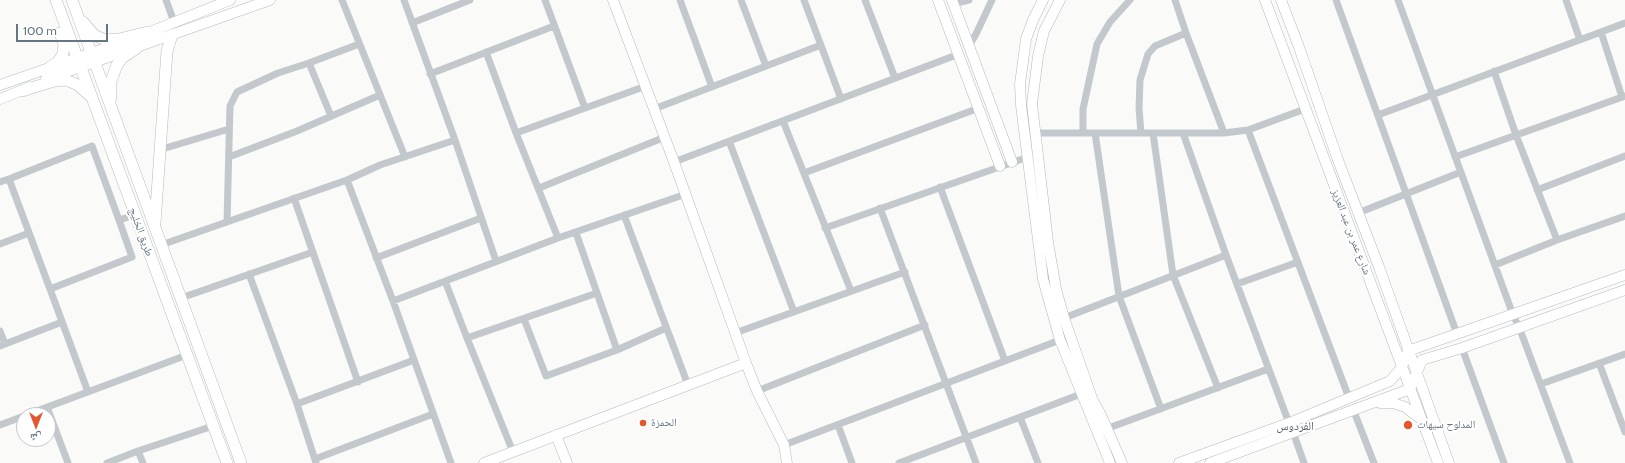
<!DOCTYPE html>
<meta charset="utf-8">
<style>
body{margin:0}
#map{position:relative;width:1625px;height:463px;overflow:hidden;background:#fafaf8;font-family:Cabin,"Noto Naskh Arabic",sans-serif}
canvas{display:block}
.north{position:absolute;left:16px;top:407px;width:40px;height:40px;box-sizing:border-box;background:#fff;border:1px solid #c1c8cd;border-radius:50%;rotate:180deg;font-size:11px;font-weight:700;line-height:16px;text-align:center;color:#657683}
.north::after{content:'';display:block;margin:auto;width:14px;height:18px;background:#e4572e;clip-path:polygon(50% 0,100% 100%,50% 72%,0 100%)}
.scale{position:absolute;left:16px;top:24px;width:92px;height:18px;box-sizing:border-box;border:2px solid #657683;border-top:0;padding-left:5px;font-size:12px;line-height:14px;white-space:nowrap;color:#657683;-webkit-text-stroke:3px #fff;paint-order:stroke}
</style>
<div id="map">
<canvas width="1625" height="463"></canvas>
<div class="north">ش</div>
<div class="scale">100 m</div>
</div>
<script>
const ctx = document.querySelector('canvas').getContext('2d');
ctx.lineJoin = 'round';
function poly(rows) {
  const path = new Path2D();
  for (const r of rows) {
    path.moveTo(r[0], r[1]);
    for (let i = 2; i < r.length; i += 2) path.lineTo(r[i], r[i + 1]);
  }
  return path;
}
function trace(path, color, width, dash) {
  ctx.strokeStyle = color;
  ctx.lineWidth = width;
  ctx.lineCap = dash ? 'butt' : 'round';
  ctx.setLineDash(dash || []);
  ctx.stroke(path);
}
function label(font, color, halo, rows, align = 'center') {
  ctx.font = font + ' Cabin,"Noto Naskh Arabic",sans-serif';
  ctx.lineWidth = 4;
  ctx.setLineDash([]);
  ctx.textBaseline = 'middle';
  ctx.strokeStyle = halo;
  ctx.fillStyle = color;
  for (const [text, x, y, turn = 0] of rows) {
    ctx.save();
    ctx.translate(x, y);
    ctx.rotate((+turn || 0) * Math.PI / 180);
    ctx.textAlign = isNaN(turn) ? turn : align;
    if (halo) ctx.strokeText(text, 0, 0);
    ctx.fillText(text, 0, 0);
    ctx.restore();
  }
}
const secondary = poly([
 [613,0,674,162,746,363,757,391,784,445,787,463],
 [938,0,1000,166],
 [952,0,1012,162],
 [1043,0,1033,20,1026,39,1020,84,1021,105,1043,279,1060,340,1110,463],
 [1060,0,1044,31,1038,56,1032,104,1048,242,1056,289,1064,318,1093,401,1100,413,1122,463],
 [1265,0,1438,463],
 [1281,0,1299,47,1338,160,1379,267,1449,463],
 [46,79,270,0],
 [0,85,135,38,230,0],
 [0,99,30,87],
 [1380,403,1393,403,1405,407,1421,419],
 [556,435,567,463],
 [484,463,746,363],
 [1179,463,1289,423,1390,381,1402,367,1408,351,1625,275],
 [1210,463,1410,389,1422,360,1462,348,1625,290]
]);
const primary = poly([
 [56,0,227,463],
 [72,0,241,463],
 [83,22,94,35,105,40,119,39,148,32],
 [50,67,58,62,63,54,64,44,60,33],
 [22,91,54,81,66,80,78,85,89,95],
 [111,98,111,81,117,65,122,58,137,48],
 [155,223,167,51,172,35]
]);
trace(secondary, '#b3babf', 11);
trace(primary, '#b5babe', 12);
trace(poly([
 [166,0,174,22],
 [342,0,405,157],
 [404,0,455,140,496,261],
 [545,0,585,108],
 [680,0,712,87],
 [741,0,766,66],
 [804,0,841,99],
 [865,0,895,78],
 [1175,0,1186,33,1224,133],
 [1336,0,1457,334],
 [1398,0,1513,315,1519,327,1570,463],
 [1566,0,1580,40],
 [953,4,969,0],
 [412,23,470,0],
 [1601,32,1622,97],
 [969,46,976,34,992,0],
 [486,52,516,133,558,238],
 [309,63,331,116],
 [1494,71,1516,135,1557,240],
 [430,74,554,26],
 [654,109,821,45],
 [1378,115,1625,23],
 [783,121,851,291],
 [1248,130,1349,398],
 [516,133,646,86],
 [1036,133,1224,133,1248,130,1305,109],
 [1083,133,1083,109,1097,44,1110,22,1130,0],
 [1095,133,1119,296,1161,409],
 [1141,133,1139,108,1140,80,1148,54,1155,46,1186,33],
 [1153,133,1173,275,1218,388],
 [1183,133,1226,255,1289,423],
 [729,141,794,312],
 [159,150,229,129],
 [229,157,297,131,380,95],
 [1455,157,1625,96],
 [674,162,959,54],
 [804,173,979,108],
 [347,180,393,301,451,463],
 [0,182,9,179],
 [940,187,1005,361],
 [539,188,665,137],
 [1537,190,1625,156],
 [294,198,358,382],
 [880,208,976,463],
 [1358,213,1461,172],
 [624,215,688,385],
 [119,220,92,146,9,179,50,289,132,257,119,220,135,215],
 [227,222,230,106,237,92,278,73,309,63,359,44],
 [825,228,1028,157],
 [576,233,617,350],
 [0,244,29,233],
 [161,245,347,180,380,165,455,140],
 [376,258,481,218],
 [1495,265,1557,240,1625,216],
 [249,274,297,404,316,463],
 [445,281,467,338,597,293],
 [1237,284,1298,262],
 [50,289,88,392],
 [181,298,313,252],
 [393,301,558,238,686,194],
 [1064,318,1226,255],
 [524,319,546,376,617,350,666,328],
 [0,331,5,344],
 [735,333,905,272],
 [467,338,513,452],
 [0,346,62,322],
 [1462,348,1504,463],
 [1599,363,1625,432],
 [1541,384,1625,354],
 [757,391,925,325],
 [297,404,414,360],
 [47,407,68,463],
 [1353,409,1374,463],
 [26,415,187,355],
 [1020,417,1038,463],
 [0,425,24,416],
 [838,425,852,463],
 [1106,429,1268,369],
 [1293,432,1304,463],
 [784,445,1060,340],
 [138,451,213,426],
 [315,459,433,414],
 [107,463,138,451,143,463],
 [899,463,1081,394]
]), '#c3c8cc', 7);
trace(secondary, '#fff', 10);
trace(primary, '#fff', 11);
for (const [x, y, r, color] of [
 [643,423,4,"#e4572e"],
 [1408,425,5,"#e4572e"]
]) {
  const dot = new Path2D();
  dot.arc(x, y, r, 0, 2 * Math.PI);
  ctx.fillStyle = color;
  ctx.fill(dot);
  trace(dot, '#fff', 1.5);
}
label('11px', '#657683', '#fff', [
 ["طريق الخليج",141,232,70],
 ["شارع عمر بن عبد العزيز",1351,232,69]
]);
label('11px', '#657683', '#fff', [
 ["الحمزة",651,423],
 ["المدلوح سيهات",1417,425]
], 'left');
label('12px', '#57646e', '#fff', [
 ["الفردوس",1295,426]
]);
</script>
